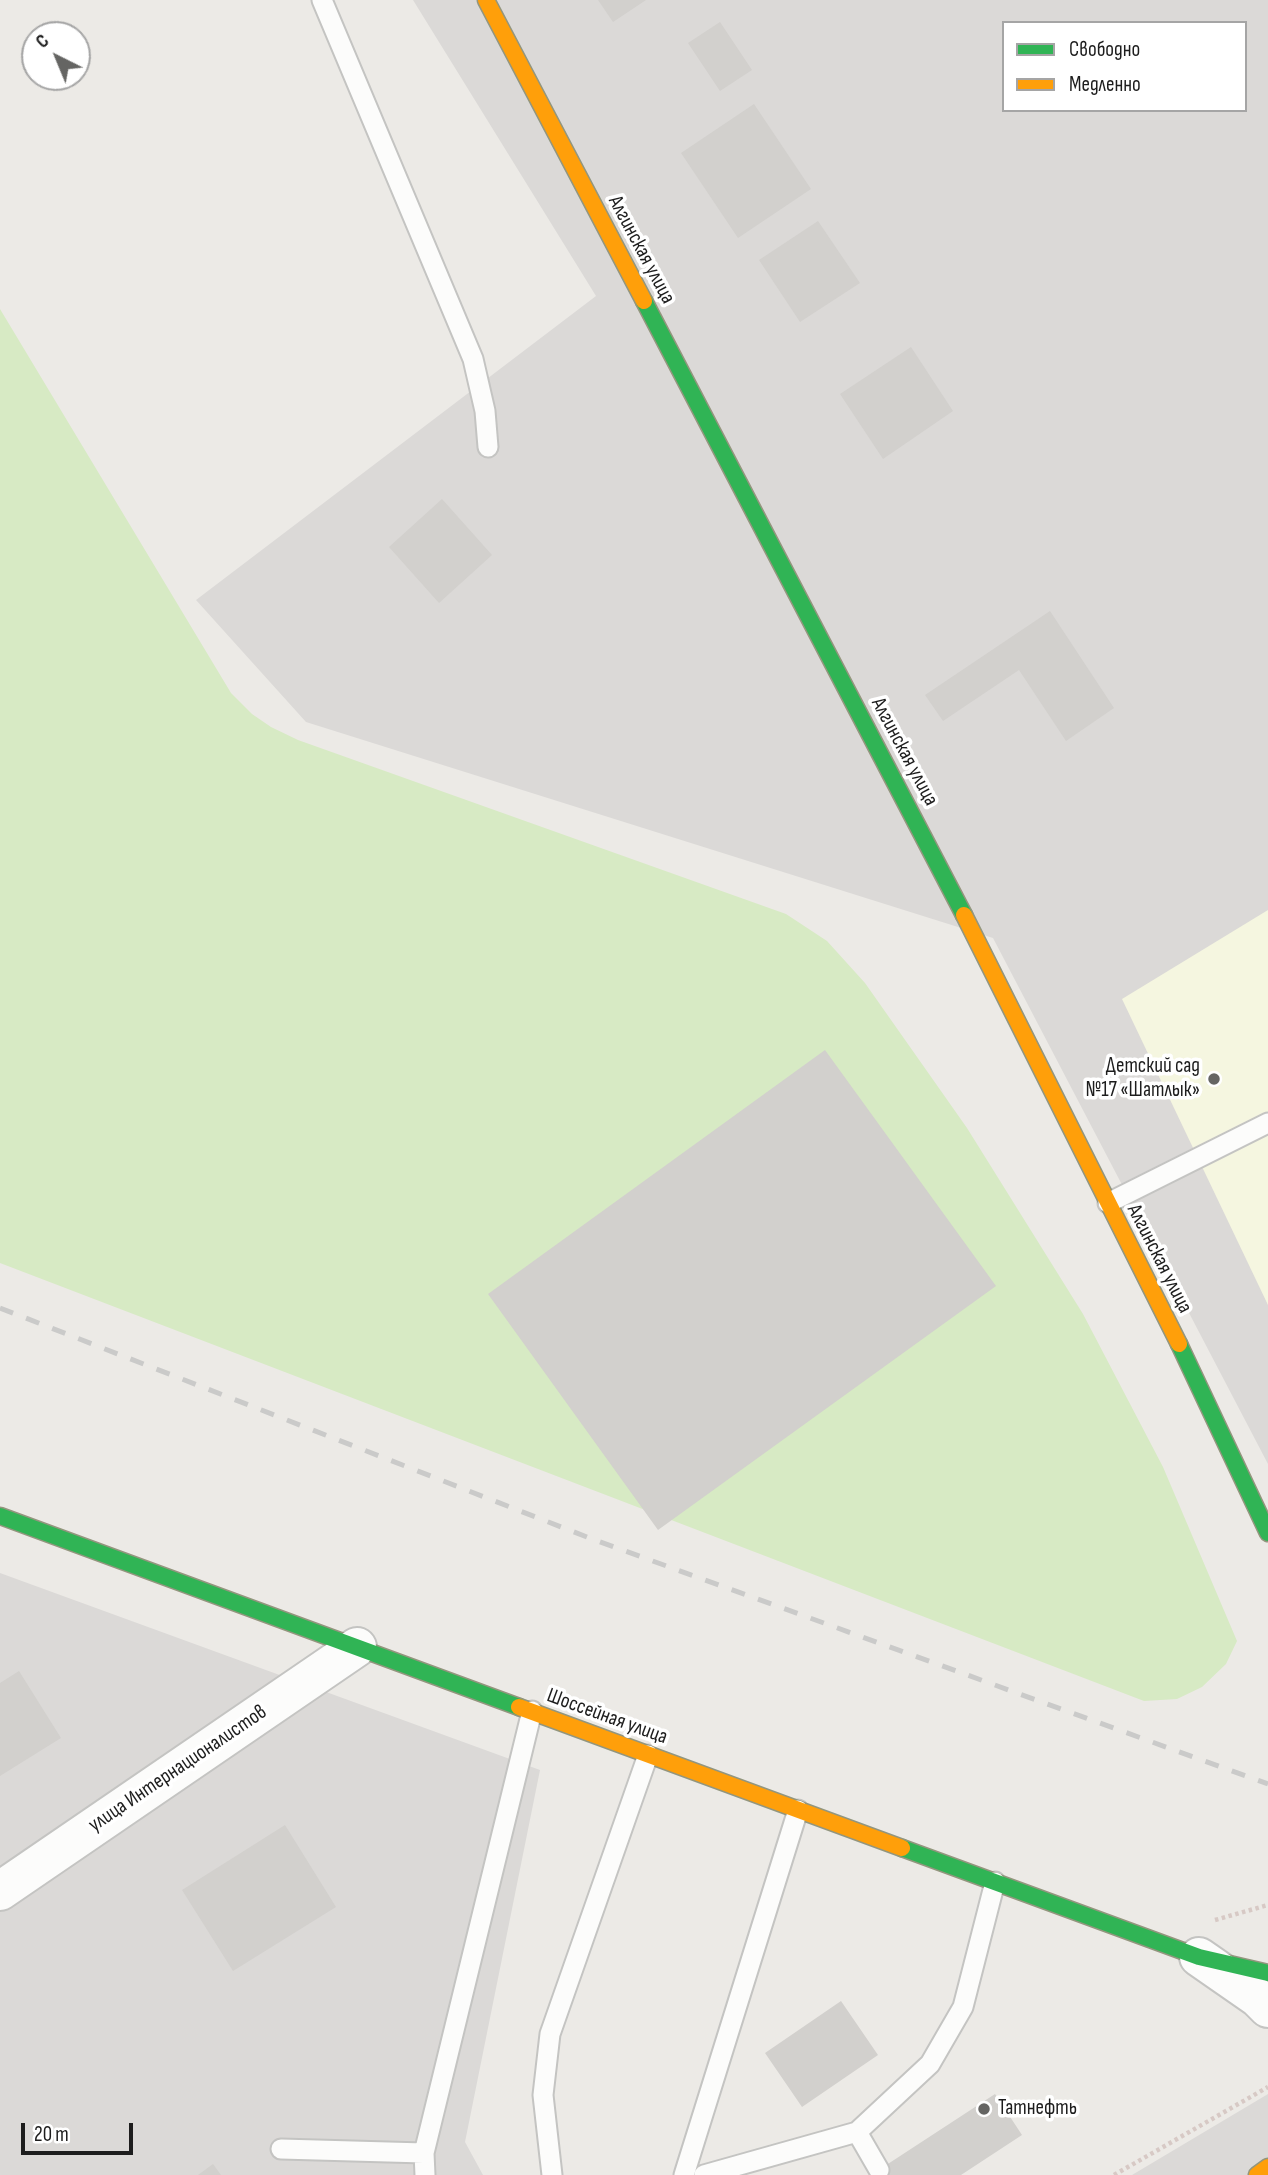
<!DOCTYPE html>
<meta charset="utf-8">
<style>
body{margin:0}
#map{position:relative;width:1268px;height:2175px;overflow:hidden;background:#eceae6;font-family:"Sofia Sans Condensed",sans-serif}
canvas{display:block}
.legend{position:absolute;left:1002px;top:21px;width:245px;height:91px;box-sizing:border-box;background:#fff;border:2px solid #a5a5a5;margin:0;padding:9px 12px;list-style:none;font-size:21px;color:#1d1d1d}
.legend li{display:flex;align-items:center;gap:14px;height:35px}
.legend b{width:35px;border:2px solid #a5a5a5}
.north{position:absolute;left:21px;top:21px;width:70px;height:70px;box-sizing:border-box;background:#fff;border:2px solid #a5a5a5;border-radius:50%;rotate:317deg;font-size:19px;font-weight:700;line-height:28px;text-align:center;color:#1d1d1d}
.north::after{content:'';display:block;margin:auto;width:24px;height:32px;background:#656563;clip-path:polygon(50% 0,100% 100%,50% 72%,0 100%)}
.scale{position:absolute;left:21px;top:2123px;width:112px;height:32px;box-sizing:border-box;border:4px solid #1d1d1d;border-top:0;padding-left:9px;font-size:21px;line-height:24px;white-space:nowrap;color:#1d1d1d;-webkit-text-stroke:5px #fff;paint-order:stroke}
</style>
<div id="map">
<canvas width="1268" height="2175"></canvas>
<ul class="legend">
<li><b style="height:9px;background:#30b455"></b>Свободно</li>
<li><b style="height:9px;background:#ff9f0a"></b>Медленно</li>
</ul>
<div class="north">С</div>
<div class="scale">20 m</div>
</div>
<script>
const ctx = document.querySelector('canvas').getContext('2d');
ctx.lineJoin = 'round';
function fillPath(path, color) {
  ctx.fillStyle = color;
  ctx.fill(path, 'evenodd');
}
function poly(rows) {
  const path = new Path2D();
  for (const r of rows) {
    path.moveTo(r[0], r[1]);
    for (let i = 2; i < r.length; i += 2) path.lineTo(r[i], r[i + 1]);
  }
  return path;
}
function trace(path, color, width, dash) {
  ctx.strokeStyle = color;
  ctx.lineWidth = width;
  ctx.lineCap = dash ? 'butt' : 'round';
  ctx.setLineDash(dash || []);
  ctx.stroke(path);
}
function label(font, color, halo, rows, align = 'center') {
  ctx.font = font + ' "Sofia Sans Condensed",sans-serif';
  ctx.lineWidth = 7;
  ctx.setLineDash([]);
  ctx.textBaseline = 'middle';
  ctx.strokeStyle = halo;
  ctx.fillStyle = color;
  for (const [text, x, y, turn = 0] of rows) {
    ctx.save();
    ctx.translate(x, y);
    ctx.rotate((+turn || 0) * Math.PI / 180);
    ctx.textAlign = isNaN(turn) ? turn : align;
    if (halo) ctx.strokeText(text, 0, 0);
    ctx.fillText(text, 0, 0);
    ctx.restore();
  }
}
fillPath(poly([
 [413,0,1268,0,1268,1464,993,938,306,722,196,600,596,296],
 [1004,23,1245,23,1245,110,1004,110],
 [0,1573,540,1770,465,2142,483,2175,0,2175],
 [1268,2094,1268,2175,1132,2175]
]), '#dbd9d7');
fillPath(poly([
 [1268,910,1268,1305,1122,999]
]), '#f5f6e0');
fillPath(poly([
 [0,309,231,693,252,714,271,727,298,740,786,914,827,941,865,983,967,1128,1083,1314,1163,1467,1237,1641,1226,1664,1202,1687,1177,1699,1144,1701,0,1263]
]), '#d7eac4');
fillPath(poly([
 [598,0,646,0,613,22],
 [720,22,752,70,720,91,688,43],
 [754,104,811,189,738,238,681,153],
 [818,221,860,283,800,322,759,260],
 [911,347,953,411,883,459,840,394],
 [442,499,492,555,439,603,389,547],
 [1050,611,1114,708,1066,741,1019,670,943,721,925,695],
 [825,1050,996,1286,658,1530,488,1294],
 [19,1671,61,1738,0,1776,0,1683],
 [285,1825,336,1907,233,1971,182,1890],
 [841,2001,878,2055,802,2107,765,2053],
 [995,2094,1022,2135,961,2175,871,2175],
 [213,2164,221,2175,198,2175]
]), '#d2d0cd');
const lane = poly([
 [322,0,473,359,485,411,488,447],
 [1108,1203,1268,1123],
 [857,2132,879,2170],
 [281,2149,424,2153],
 [425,2175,424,2153,532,1711],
 [552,2175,543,2095,550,2034,648,1755],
 [684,2175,798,1810],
 [704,2175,857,2132,930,2064,963,2007,995,1882]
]);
const street = poly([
 [0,1891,357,1647],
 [1199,1957,1258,1998,1268,2008]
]);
const fast = poly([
 [644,301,964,915],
 [1179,1344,1268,1533],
 [0,1516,519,1707],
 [902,1848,1199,1957,1268,1973]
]);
const slow = poly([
 [486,0,644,301],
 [964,915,1179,1344],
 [519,1707,902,1848],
 [1257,2175,1268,2167]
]);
trace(lane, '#c4c4c2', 23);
trace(street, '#c4c4c2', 42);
trace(fast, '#93967e', 19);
trace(slow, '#93967e', 19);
trace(poly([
 [1215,1920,1268,1905],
 [1114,2175,1268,2087]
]), '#d7c9c5', 4.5, [3.5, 3.5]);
trace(lane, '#fcfcfb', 19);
trace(street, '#fcfcfb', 38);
trace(fast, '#30b455', 16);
trace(slow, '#ff9f0a', 16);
trace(poly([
 [0,1308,592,1539,1268,1784]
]), '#cacac9', 5, [14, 14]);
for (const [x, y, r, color] of [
 [1214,1079,7,"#656563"],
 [984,2109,7,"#656563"]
]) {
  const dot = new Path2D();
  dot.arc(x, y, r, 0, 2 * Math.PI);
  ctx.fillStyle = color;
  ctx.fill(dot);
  trace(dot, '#fff', 2.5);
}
label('21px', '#1d1d1d', '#fff', [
 ["Алгинская улица",641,250,62],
 ["Алгинская улица",904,752,62],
 ["Алгинская улица",1159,1259,63],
 ["Шоссейная улица",607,1717,20],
 ["улица Интернационалистов",178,1769,-34]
]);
label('21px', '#1d1d1d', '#fff', [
 ["Детский сад",1200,1067],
 ["№17 «Шатлык»",1200,1091],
 ["Татнефть",998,2109,"left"]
], 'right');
</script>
